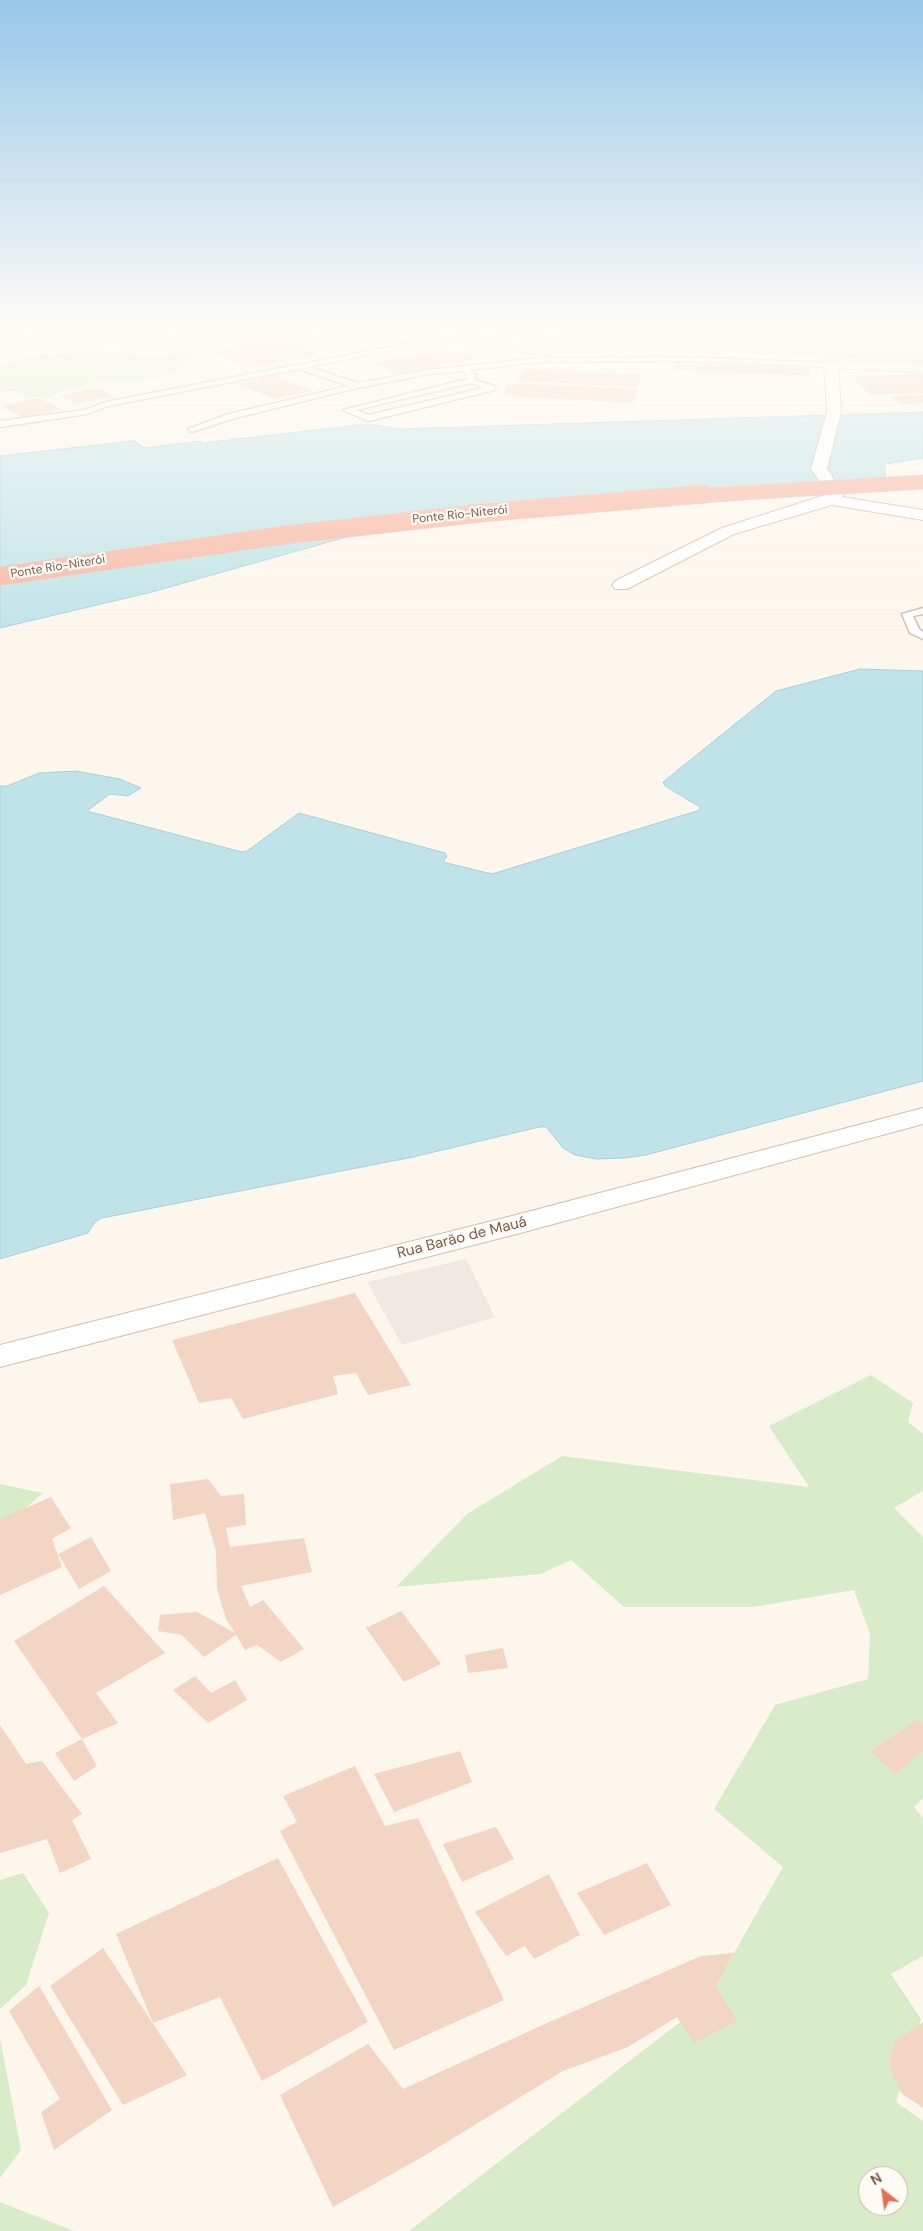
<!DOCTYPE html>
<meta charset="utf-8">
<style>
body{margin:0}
#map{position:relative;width:923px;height:2231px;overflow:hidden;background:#fdf6ec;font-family:"DM Sans",sans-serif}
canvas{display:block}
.north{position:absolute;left:858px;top:2166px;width:50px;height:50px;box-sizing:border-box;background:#fffaf3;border:1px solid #cabbb1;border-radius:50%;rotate:330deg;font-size:14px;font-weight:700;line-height:20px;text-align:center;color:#7a5c4d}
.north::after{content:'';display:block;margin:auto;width:18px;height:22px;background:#e76f51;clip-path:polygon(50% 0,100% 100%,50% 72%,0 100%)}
</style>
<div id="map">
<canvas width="923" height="2231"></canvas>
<div class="north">N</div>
</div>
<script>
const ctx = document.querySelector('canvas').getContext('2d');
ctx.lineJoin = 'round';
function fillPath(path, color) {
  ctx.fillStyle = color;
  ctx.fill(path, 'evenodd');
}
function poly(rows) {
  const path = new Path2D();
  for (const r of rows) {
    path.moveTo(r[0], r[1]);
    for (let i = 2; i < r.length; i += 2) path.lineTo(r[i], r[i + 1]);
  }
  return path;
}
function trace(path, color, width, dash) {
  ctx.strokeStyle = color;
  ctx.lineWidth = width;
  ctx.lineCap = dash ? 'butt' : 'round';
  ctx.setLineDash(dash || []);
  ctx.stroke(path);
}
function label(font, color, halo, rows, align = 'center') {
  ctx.font = font + ' "DM Sans",sans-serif';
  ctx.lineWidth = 4.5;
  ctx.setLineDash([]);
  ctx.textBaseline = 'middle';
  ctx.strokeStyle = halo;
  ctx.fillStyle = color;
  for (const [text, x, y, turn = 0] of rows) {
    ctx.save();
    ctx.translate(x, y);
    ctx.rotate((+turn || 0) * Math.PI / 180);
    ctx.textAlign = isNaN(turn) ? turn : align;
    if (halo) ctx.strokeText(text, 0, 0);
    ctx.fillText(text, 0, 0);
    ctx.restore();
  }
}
fillPath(poly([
 [466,1259,495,1317,402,1345,367,1282]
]), '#efe9e4');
fillPath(poly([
 [183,328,276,328,199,353,168,375,140,380,95,382,61,391,50,397,28,397,14,391,0,392,0,367,17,360,47,354,116,351,142,356,169,355,186,346,184,342,166,337,172,332],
 [580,328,923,328,923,364,657,348,545,356,517,354,507,351,510,344],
 [871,1375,913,1403,908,1422,923,1434,923,1491,894,1508,923,1537,923,1798,914,1807,923,1818,923,1956,891,1974,921,2019,896,2102,923,2121,923,2231,409,2231,706,2002,783,1867,714,1809,775,1705,868,1679,870,1634,854,1590,753,1607,624,1607,571,1560,541,1574,396,1587,467,1514,562,1456,809,1487,769,1426],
 [868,2176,898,2176,898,2206,868,2206],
 [0,1484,43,1493,0,1530],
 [23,1873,49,1913,26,1985,0,2009,0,1880],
 [0,2038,21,2150,0,2178],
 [0,2202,74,2231,0,2231]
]), '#d8ecc9');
const water = poly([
 [923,412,923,458,885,464,885,490,531,515,350,536,152,592,0,628,0,456,132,441,136,441,143,448,201,441,203,443,367,424,401,429,923,412],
 [860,669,923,671,923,1081,646,1155,625,1158,596,1159,575,1155,563,1148,546,1127,539,1127,413,1157,102,1218,95,1222,88,1233,0,1259,0,786,7,786,39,773,76,771,120,779,141,788,128,796,110,794,87,811,242,852,247,851,299,813,445,853,447,857,443,861,447,863,492,874,700,810,700,807,665,786,663,782,776,691,860,669]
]);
fillPath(water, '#bfe3e8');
trace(water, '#a5d3da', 1);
fillPath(poly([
 [351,328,371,328,398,340,372,345,340,330],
 [307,329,342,345,316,349,281,333],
 [275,334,322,354,247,368,212,353],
 [458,350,475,359,436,365,440,368,395,374,374,362],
 [677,363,810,368,810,376,675,370],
 [523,369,642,375,637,387,516,381],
 [923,374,923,393,871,395,851,377],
 [275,376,313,391,275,399,237,384],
 [509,383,638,389,633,403,502,396],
 [97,388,114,396,76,404,59,395],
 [923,395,923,403,900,404,892,396],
 [37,398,62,409,25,418,1,406],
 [355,1293,411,1385,368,1395,356,1373,333,1376,338,1394,243,1419,231,1398,199,1403,172,1340],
 [208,1479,221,1496,244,1494,246,1525,226,1528,230,1547,304,1538,312,1572,241,1586,250,1607,263,1600,304,1649,281,1662,257,1645,245,1650,236,1635,204,1657,182,1635,158,1631,160,1615,197,1612,235,1633,226,1619,217,1589,216,1551,205,1513,173,1520,170,1484],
 [51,1497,71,1528,52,1539,62,1567,0,1595,0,1519],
 [91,1537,111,1571,79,1589,58,1554],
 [104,1586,165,1653,96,1693,118,1723,82,1739,97,1766,74,1781,55,1753,82,1739,14,1641],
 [401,1611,441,1664,404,1682,366,1628],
 [503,1648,508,1668,468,1673,465,1655],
 [195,1676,211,1693,235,1680,247,1700,208,1723,173,1690],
 [917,1720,923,1724,923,1751,895,1774,870,1751],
 [0,1725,26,1764,42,1761,82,1814,72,1820,91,1859,60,1873,47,1839,0,1853],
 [460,1751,472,1782,394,1812,374,1774],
 [355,1766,385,1826,418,1818,504,2000,394,2050,280,1831,297,1822,283,1796],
 [496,1827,514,1859,462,1882,443,1844],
 [278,1858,368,2022,262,2081,220,1997,153,2023,116,1934],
 [647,1863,671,1905,604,1935,577,1893],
 [549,1874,580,1935,534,1959,525,1946,506,1956,475,1912],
 [103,1948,187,2075,123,2105,50,1986],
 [734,1953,716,1986,737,2021,694,2043,677,2017,628,2047,563,2071,424,2156,333,2207,280,2095,368,2044,403,2089,547,2023,701,1956],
 [39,1986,112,2110,54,2150,41,2112,60,2099,9,2011],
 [923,2022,923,2108,901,2093,889,2065,895,2041]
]), '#f3d5c3');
const lane = poly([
 [52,328,63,328,0,349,0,345,52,328],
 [486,328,501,328,309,367,357,383,429,370,538,358,682,357,831,363,835,365,831,367,682,361,538,362,470,370,476,375,475,380,495,386,495,390,368,421,343,410,467,379,468,376,462,371,429,374,357,388,235,418,192,432,188,429,229,414,348,386,299,369,108,406,87,414,0,427,0,421,85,410,106,402,486,328],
 [471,383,483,388,369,415,356,410,471,383],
 [923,608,923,614,913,616,919,629,923,632,923,639,910,633,902,614,923,608]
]);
const street = poly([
 [831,361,838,365,841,412,827,469,844,495,842,497,923,510,923,520,832,505,734,534,627,589,615,589,612,585,615,581,722,528,828,494,811,469,827,412,824,365,831,361],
 [923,1108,923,1124,524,1232,0,1367,0,1345,512,1216,923,1108]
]);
const secondary = poly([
 [831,361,923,364,923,372,826,368,824,365,831,361]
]);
trace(lane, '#d1beb0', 3);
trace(street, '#d1beb0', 2);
trace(secondary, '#d6c0b0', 2);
trace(poly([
 [886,328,899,330]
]), '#d9b8a5', 2, [0.5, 2]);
fillPath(lane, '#fff');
fillPath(street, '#fff');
fillPath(secondary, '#fff');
const highwayBridgeFar1 = poly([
 [689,496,923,482]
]);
const highwayBridge = poly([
 [0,576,285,535,481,513,704,494]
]);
trace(highwayBridgeFar1, '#dad1cd', 15, []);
trace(highwayBridge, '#dad1cd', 19, []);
trace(highwayBridgeFar1, '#f7b7a3', 14);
trace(highwayBridge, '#f7b7a3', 18);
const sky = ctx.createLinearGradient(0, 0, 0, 640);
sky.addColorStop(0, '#97c7e8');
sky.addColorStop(0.51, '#fefbf6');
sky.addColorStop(1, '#fefbf600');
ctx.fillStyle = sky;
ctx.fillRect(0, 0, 923, 640);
label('12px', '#7a5c4d', '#fffaf3', [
 ["Ponte Rio-Niterói",460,515,-6],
 ["Ponte Rio-Niterói",58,567,-9]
]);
label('15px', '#7a5c4d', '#fffaf3', [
 ["Rua Barão de Mauá",462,1238,-14]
]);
</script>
